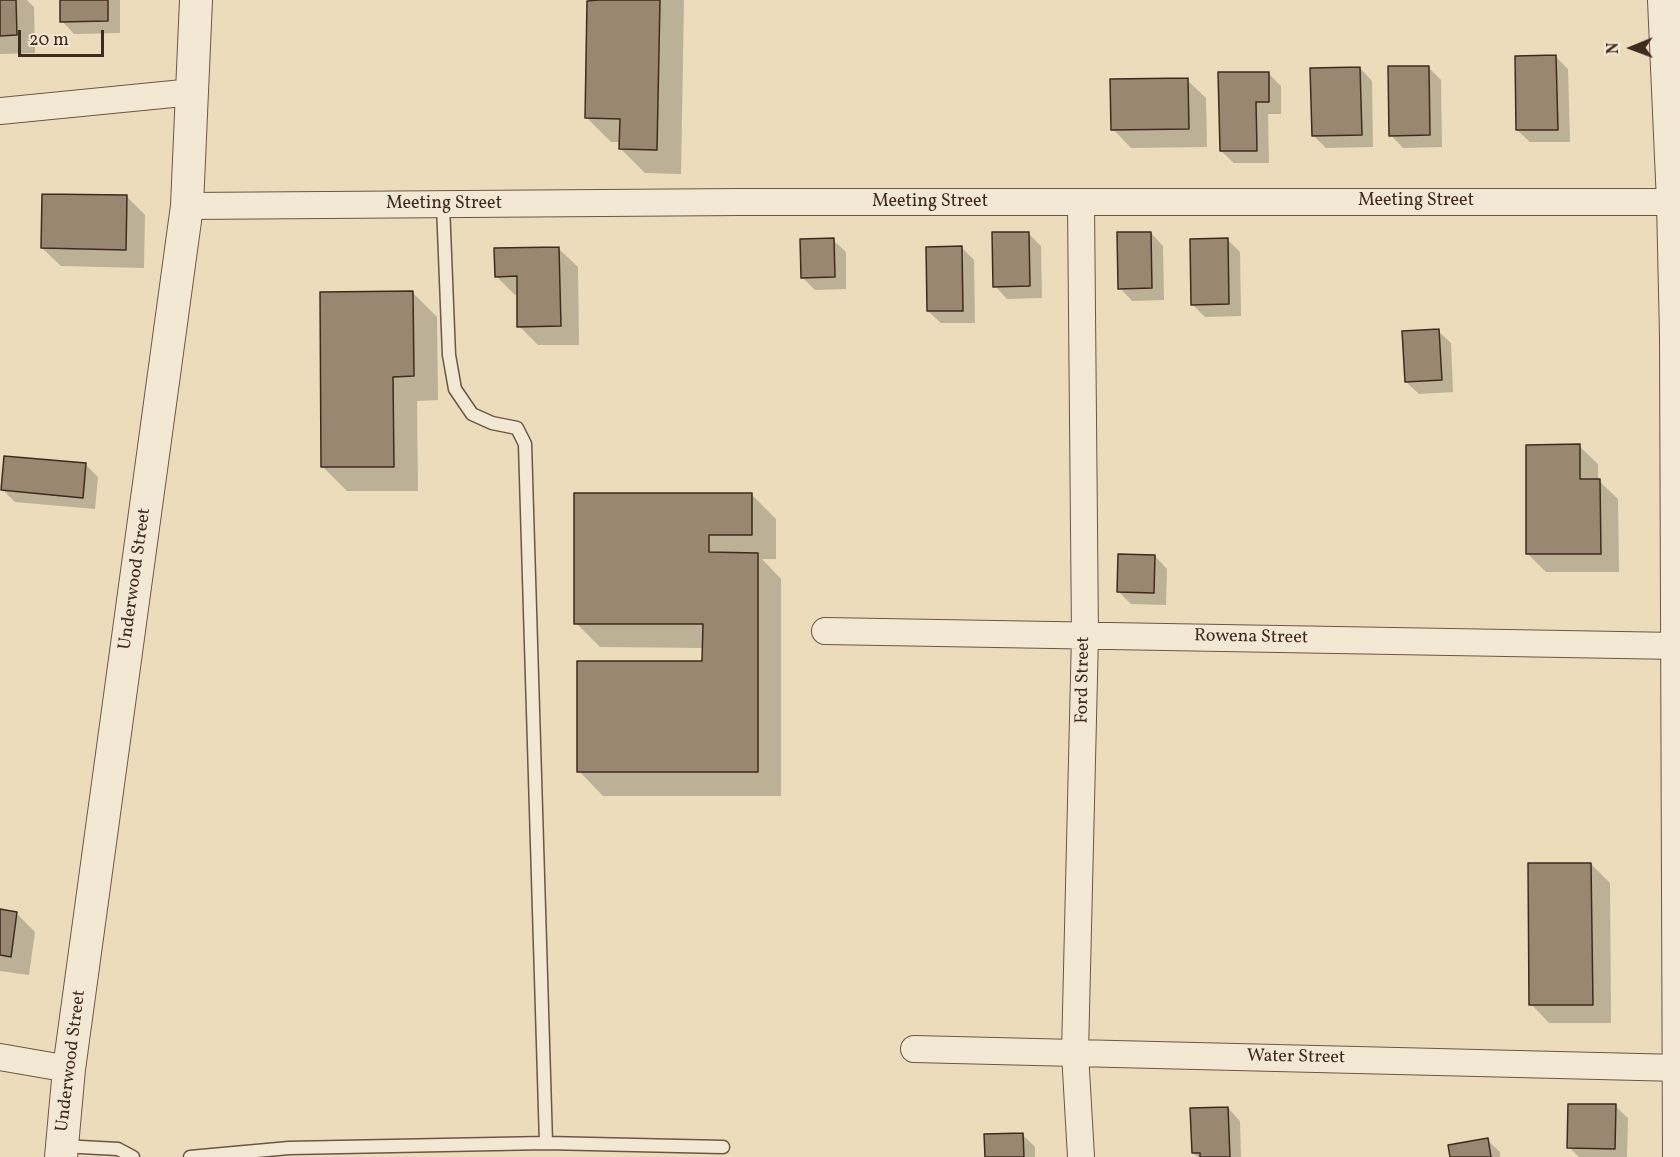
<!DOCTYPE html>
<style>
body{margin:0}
#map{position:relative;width:1680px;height:1157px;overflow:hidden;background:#ecdcbc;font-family:Vollkorn,serif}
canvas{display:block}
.north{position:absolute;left:1602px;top:18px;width:60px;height:60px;-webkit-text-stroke:4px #f3e8d3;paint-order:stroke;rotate:269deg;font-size:16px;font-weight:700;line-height:24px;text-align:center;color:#402a20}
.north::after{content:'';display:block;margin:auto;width:21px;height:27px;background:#402a20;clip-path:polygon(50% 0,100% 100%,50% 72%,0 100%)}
.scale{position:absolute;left:18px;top:30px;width:86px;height:27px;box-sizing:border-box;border:3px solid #402a20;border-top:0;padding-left:8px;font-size:18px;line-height:21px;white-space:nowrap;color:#402a20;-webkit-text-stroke:4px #f3e8d3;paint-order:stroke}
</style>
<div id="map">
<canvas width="1680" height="1157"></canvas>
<div class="north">N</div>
<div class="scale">20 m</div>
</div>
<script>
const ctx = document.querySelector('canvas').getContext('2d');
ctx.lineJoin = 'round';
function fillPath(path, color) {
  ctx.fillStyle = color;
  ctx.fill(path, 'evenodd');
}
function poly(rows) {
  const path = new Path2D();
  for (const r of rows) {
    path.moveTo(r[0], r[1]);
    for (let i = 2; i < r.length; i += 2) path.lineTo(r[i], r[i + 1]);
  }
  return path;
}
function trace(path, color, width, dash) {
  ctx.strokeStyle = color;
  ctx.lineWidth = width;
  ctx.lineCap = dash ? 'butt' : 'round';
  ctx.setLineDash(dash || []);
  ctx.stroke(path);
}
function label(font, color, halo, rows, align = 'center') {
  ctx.font = font + ' Vollkorn,serif';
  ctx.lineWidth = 5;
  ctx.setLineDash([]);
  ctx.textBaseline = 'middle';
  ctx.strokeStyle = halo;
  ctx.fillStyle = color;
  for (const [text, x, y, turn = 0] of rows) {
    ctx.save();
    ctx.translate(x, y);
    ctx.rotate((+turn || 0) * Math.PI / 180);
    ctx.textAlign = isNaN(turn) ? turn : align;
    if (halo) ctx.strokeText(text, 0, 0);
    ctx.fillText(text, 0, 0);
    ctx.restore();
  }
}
fillPath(poly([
 [0,0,27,0,34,7,35,53,0,54],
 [61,0,120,0,120,33,74,34,62,21],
 [600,0,684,0,681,174,645,173,621,149,621,142,611,142,586,117],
 [1556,57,1568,69,1570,142,1530,142,1517,130],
 [1428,67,1441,80,1442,147,1403,148,1391,135],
 [1360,68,1372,81,1373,147,1326,148,1313,135],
 [1268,73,1281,86,1281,114,1268,114,1269,163,1234,163,1221,151],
 [1187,80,1206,98,1207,147,1131,148,1113,129],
 [126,196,145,215,144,268,61,266,42,248],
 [1028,233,1041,246,1042,298,1007,299,995,286],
 [1151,233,1163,246,1164,300,1132,301,1120,288],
 [833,240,846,252,846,289,815,290,802,277],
 [1228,240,1240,252,1241,316,1205,317,1192,304],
 [962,248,974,260,975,323,941,323,928,311],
 [559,249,578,267,579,345,538,345,519,326,518,295,515,295,496,276],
 [413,293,437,317,438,400,417,401,418,491,347,491,323,467],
 [1438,331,1451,343,1453,392,1419,394,1406,382],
 [1579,446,1598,464,1598,480,1618,499,1619,572,1546,572,1528,554],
 [86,465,98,477,95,509,15,502,3,490],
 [752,495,776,519,776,559,762,559,781,579,781,796,603,796,579,771,704,662,704,648,600,647,576,623],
 [1155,556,1167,569,1166,605,1131,604,1118,591],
 [1591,864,1610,883,1611,1023,1549,1023,1531,1004],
 [0,911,16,913,35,932,29,975,0,971],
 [1615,1106,1628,1118,1627,1157,1579,1157,1569,1147],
 [1228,1108,1240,1121,1241,1157,1198,1157,1193,1153],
 [1022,1134,1035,1147,1035,1157,986,1157],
 [1487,1140,1500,1152,1500,1157,1451,1157]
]), '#0003');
const building = poly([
 [0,0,16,0,17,35,0,36,0,0],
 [60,0,108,0,108,21,60,22,60,0],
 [599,0,660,0,657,150,619,149,620,119,585,118,587,1,599,0],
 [1556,55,1558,130,1516,130,1515,56,1556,55],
 [1388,66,1429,66,1430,135,1389,136,1388,66],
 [1360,67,1362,135,1312,136,1310,68,1360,67],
 [1218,72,1269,72,1269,102,1256,102,1257,151,1220,151,1218,72],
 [1188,78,1189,129,1111,130,1110,79,1188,78],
 [42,194,127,195,126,250,41,248,42,194],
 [992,232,1029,232,1030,286,993,287,992,232],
 [1117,232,1151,232,1152,288,1118,289,1117,232],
 [834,238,835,277,801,278,800,239,834,238],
 [1228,238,1229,304,1191,305,1190,239,1228,238],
 [962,246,963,311,927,311,926,247,962,246],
 [559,247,561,326,517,327,517,276,495,277,494,248,559,247],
 [413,291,414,376,393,377,394,467,321,467,320,292,413,291],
 [1439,329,1442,380,1405,382,1402,331,1439,329],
 [1580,444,1580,479,1600,479,1601,554,1526,554,1526,445,1580,444],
 [4,456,86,463,83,498,1,490,4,456],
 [574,493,752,493,752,535,709,535,709,552,758,553,758,772,577,772,577,661,702,661,703,624,574,624,574,493],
 [1118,554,1155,555,1154,593,1117,592,1118,554],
 [1528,863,1591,863,1593,1005,1529,1005,1528,863],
 [0,909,17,912,11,957,0,955,0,909],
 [1568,1104,1616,1104,1615,1149,1567,1148,1568,1104],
 [1228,1107,1230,1157,1200,1157,1200,1153,1192,1153,1190,1108,1228,1107],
 [1023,1133,1024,1157,985,1157,984,1134,1023,1133],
 [1488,1138,1491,1157,1450,1157,1448,1145,1488,1138]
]);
fillPath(building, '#998771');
trace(building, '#402a20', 1.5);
const service = poly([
 [443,205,449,355,455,389,472,414,492,423,517,428,525,444,546,1143,723,1147],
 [62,1146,118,1149,133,1157],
 [190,1157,289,1148,546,1143]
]);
const minor = poly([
 [0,111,193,92],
 [187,206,741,202,1673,202],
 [825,631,1677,646],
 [914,1049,1679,1068],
 [0,1057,69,1069],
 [1081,1157,1075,1053,1085,635,1081,203]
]);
const tertiary = poly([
 [1664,0,1673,202,1676,336,1679,1157],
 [61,1157,69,1069,187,206,196,0]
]);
trace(service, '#6b5647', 15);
trace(minor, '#6b5647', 28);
trace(tertiary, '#6b5647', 34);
trace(service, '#f3e8d3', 12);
trace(minor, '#f3e8d3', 26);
trace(tertiary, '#f3e8d3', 32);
label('18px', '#402a20', '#f3e8d3', [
 ["Meeting Street",1416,202],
 ["Meeting Street",930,203],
 ["Meeting Street",444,205],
 ["Underwood Street",136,579,-82],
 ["Rowena Street",1251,638,1],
 ["Ford Street",1084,680,-89],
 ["Water Street",1296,1058,1],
 ["Underwood Street",72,1061,-83]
]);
</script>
